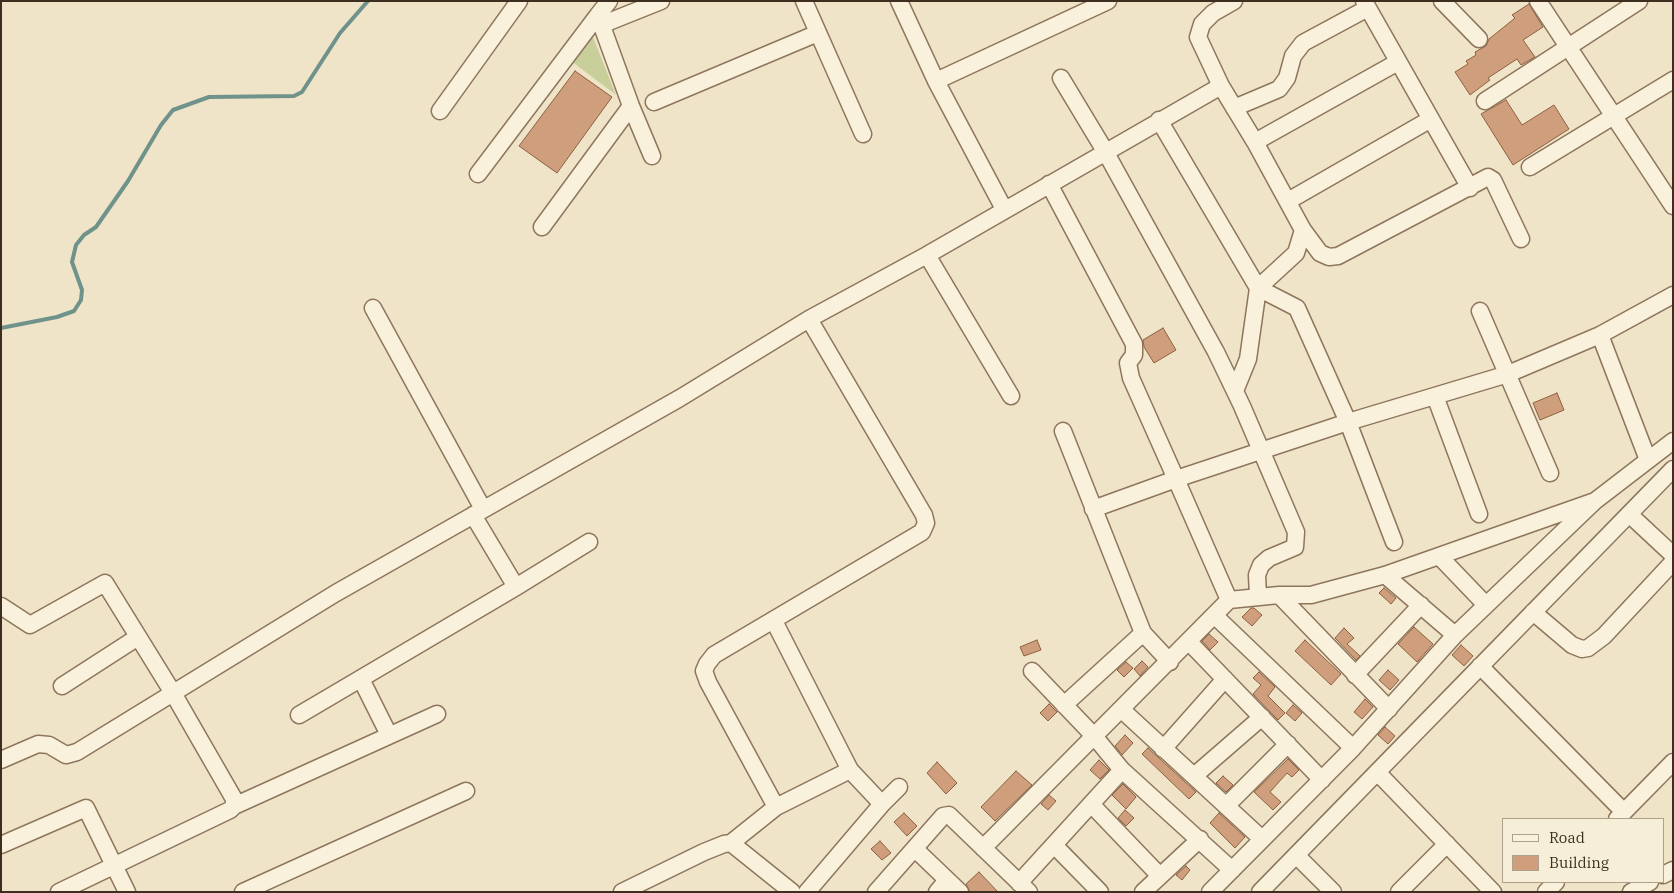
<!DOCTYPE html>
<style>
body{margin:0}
#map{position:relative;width:1674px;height:893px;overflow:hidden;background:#f0e4c8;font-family:"IBM Plex Serif",serif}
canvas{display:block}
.frame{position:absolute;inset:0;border:2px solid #3d2e20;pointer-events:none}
.legend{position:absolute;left:1502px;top:818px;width:162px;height:65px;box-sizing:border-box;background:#f7eed8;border:1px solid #ada18e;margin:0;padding:6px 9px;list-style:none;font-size:15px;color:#3d2e20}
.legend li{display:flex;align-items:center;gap:10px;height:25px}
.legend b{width:25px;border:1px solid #ada18e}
</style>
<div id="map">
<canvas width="1674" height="893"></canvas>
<div class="frame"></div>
<ul class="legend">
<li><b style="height:6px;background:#faf1dc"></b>Road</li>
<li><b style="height:14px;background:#cf9f7d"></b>Building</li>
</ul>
</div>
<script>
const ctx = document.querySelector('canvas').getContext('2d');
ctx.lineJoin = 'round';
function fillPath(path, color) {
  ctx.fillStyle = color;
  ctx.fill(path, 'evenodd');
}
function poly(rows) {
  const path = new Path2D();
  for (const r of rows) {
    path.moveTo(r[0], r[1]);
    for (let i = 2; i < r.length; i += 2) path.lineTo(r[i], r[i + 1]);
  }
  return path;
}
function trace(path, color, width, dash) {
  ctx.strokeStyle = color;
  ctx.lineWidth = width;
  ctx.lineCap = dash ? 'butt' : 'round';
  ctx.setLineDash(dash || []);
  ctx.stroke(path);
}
fillPath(poly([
 [591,32,616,95,571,61]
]), '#c9cf9b');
trace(poly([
 [1,328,57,317,74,311,81,300,82,290,72,262,76,245,84,235,96,227,128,181,161,125,173,110,209,97,294,96,302,92,340,33,368,1]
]), '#6f938a', 4);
const building = poly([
 [1529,4,1543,27,1523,40,1535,57,1521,65,1517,59,1488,78,1490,80,1470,95,1455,72,1468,64,1466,61,1476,55,1475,52,1486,46,1489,39,1515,18,1512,15,1529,4],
 [575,71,612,97,557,173,519,146,575,71],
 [1506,100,1522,125,1554,105,1569,129,1513,165,1481,114,1506,100],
 [1163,328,1176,350,1154,363,1144,347,1143,340,1163,328],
 [1557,393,1564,410,1540,420,1533,403,1557,393],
 [1384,588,1396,598,1391,604,1379,593,1384,588],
 [1251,608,1254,608,1262,615,1252,626,1242,617,1251,608],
 [1414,627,1433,644,1417,662,1398,644,1414,627],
 [1344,628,1354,638,1347,644,1360,656,1356,660,1335,638,1344,628],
 [1209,634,1218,642,1210,650,1202,641,1209,634],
 [1037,640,1041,650,1024,656,1020,647,1037,640],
 [1305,640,1341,674,1331,685,1295,651,1305,640],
 [1461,645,1473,656,1464,666,1452,655,1461,645],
 [1142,661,1148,667,1140,676,1134,669,1142,661],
 [1126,662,1133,668,1124,677,1117,670,1126,662],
 [1388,670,1399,680,1390,690,1379,680,1388,670],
 [1259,672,1275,687,1268,696,1285,713,1278,720,1253,694,1261,685,1253,678,1259,672],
 [1365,699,1373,707,1362,719,1354,712,1365,699],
 [1049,704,1057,712,1048,721,1040,713,1049,704],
 [1293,705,1302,713,1295,721,1286,713,1293,705],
 [1385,727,1395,736,1388,744,1378,735,1385,727],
 [1125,735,1133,743,1122,755,1115,746,1125,735],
 [1148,748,1196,792,1189,799,1142,754,1148,748],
 [1288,759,1299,770,1292,777,1287,773,1270,792,1281,802,1273,810,1254,792,1288,759],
 [1099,760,1109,770,1100,779,1090,770,1099,760],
 [937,762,957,783,946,794,927,773,937,762],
 [1016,771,1032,785,995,821,981,807,1016,771],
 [1223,776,1233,785,1226,792,1216,783,1223,776],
 [1123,784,1136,797,1126,809,1112,795,1123,784],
 [1049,795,1056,801,1048,810,1041,804,1049,795],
 [1125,810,1134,818,1126,826,1118,818,1125,810],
 [904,813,917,826,907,836,894,822,904,813],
 [1219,813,1245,837,1235,848,1210,823,1219,813],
 [880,841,891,853,882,860,871,849,880,841],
 [1186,866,1190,870,1182,880,1176,875,1186,866],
 [979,872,998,892,970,892,966,884,979,872]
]);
fillPath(building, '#cf9f7d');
trace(building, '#8d5f41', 1);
const minor = poly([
 [609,1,598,15,631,106,652,156],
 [804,1,863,134],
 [899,1,936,81,1004,209],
 [1364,1,1470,188],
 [1442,1,1479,39],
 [1538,1,1673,206],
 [601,25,661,1],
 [1061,78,1105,151,1216,352,1242,406,1296,532,1295,547,1269,558,1261,565,1257,575,1258,597],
 [936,81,1108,1],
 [1221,86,1255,142,1303,230,1320,253,1329,257,1338,256,1488,177,1493,180,1521,239],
 [1485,101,1639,1],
 [654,102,818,33],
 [1234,108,1279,89,1287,78,1293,56,1303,43,1368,8],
 [440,111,519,1],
 [1159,120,1258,288,1297,308,1348,422,1394,542],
 [1255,142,1398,62],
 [1530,167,1673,80],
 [478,174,598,15],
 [1049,184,1134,344,1134,355,1128,363,1131,378,1176,479,1093,509],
 [1288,201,1431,119],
 [542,227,631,106],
 [927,255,1011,396],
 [373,308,483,509],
 [1480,311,1550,473],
 [1600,335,1648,460],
 [1235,391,1248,359,1258,288,1296,253,1303,230],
 [1435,396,1479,514],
 [1063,431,1143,633,1170,662],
 [1629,514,1673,555],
 [473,515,516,587],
 [1439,556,1486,605],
 [1385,575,1455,635],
 [1279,595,1389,709],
 [1229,600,1176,479,1348,422,1508,374,1600,335,1673,295],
 [1,606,30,625,105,583,173,693,234,799,234,806,230,810,59,892],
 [1533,612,1572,645,1582,649,1588,648,1604,636,1673,562],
 [1214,615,1353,748],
 [774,621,850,770,882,804],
 [1189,642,1322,780],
 [1480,666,1624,812],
 [1032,671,1094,736,1122,770,1232,870],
 [1355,675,1421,605],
 [361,679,389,735],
 [62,686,138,637],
 [1064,705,1143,633],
 [1122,710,1262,839],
 [299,715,516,587,589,542],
 [1163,749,1225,679],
 [1,760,38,744,49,745,66,755,77,752,336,593,680,398,809,319,927,255,1221,86,1198,37,1202,24,1213,13,1234,1],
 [1377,772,1493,892],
 [1194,776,1262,717],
 [1092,805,1159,875],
 [234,806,437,714],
 [1226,806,1288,744],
 [776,807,850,770],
 [1617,819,1673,762],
 [731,843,792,892],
 [1,845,86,808,127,892],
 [1054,845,1100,892],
 [983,848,1229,600,1279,595,1311,595,1385,575,1595,501],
 [915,849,960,892],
 [1296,855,1333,892],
 [1663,875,1673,870],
 [1019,883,1122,770],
 [243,892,466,791],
 [622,892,704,852,724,844,731,843,776,807,708,682,704,671,707,664,714,655,922,532,926,523,924,515,809,319],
 [807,892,882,804,899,787],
 [876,892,943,816,949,815,1029,892],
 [937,892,947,880],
 [1143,892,1200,839],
 [1210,892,1353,748,1455,635,1595,501,1673,441],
 [1260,892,1673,469],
 [1399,892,1447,844],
 [1546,892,1556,882],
 [1631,892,1650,882]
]);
trace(minor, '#8d765c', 19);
trace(minor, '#faf1dc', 16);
</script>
